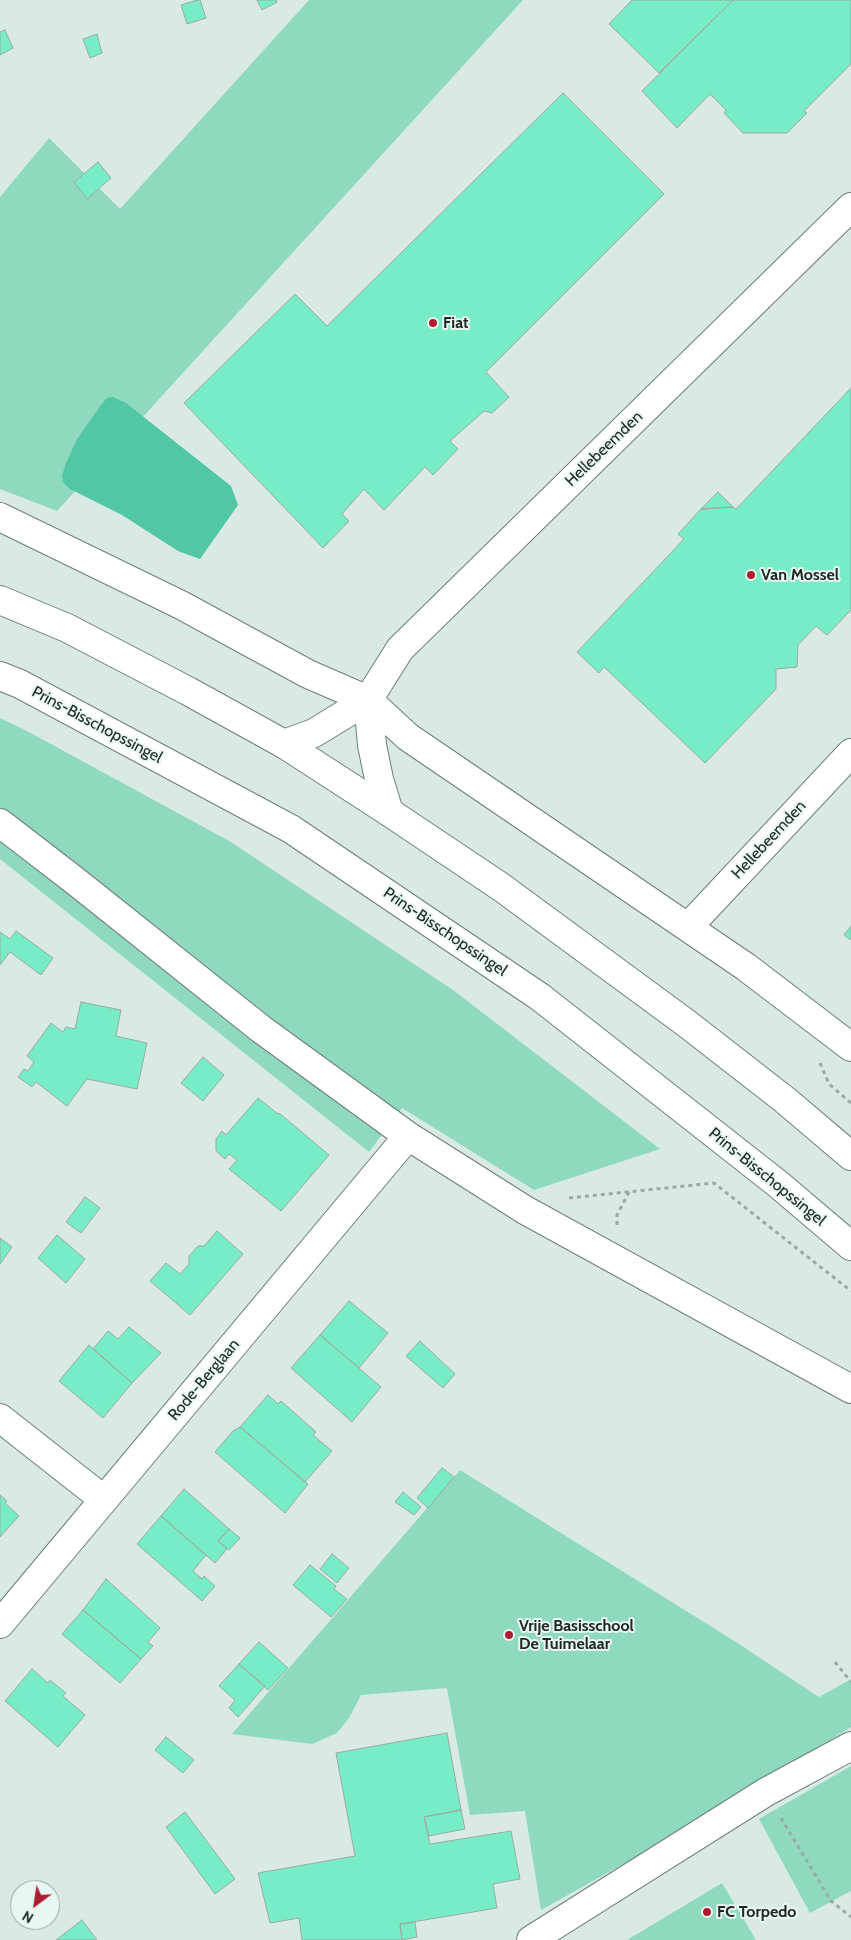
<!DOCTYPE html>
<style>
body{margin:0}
#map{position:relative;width:851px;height:1940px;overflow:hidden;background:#d9eae4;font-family:Cabin,sans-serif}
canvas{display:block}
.north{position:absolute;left:10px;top:1880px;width:50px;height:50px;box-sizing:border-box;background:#e7f7f1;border:1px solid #98a4a0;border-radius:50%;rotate:211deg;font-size:14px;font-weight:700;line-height:20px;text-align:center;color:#222826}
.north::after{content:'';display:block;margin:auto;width:18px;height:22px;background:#af1c31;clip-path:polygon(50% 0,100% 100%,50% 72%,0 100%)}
</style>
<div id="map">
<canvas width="851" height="1940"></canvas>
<div class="north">N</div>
</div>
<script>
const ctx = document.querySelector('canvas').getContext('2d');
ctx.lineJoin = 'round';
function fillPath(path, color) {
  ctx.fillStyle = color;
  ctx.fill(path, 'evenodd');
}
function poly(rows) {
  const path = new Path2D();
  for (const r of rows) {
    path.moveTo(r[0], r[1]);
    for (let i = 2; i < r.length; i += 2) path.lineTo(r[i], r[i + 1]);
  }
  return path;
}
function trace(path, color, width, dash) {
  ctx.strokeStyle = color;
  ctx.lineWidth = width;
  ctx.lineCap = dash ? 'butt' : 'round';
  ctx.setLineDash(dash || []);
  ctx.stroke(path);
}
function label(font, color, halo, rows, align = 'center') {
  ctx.font = font + ' Cabin,sans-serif';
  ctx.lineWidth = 4;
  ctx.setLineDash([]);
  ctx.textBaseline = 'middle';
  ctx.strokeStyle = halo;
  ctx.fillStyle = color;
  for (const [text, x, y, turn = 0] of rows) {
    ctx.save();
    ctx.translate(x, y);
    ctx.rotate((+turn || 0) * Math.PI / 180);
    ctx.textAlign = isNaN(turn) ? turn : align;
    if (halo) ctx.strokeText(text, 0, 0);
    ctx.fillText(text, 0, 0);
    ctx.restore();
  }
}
fillPath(poly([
 [309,0,523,0,57,511,0,489,0,197,49,138,120,209],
 [0,718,27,731,231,842,453,990,660,1149,534,1190,402,1108,369,1152,0,859],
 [460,1470,736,1642,819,1697,851,1679,851,1727,711,1815,541,1910,525,1811,470,1815,447,1688,361,1695,349,1718,337,1733,312,1744,232,1734],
 [851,1766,851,1891,810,1913,759,1819],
 [722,1883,756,1940,627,1940]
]), '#8fd9bf');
fillPath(poly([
 [113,397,126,403,231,486,238,505,200,559,178,551,122,515,70,489,63,482,62,476,66,463,77,439,101,405,107,398]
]), '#51c7a4');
const building = poly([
 [197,0,200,0,206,18,187,24,181,5,197,0],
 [257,0,276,0,277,2,262,10,257,0],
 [632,0,733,0,659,73,609,24,632,0],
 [733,0,851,0,851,64,804,111,807,113,787,133,743,133,724,113,726,110,710,94,677,128,642,91,733,0],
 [5,30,13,48,0,55,0,32,5,30],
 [97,34,102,53,90,58,83,39,97,34],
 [563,93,664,194,486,372,509,397,492,413,484,411,450,441,458,449,433,475,425,467,384,510,364,489,342,514,349,521,323,548,184,403,295,294,327,326,563,93],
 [98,162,111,178,87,199,74,182,98,162],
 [851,388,851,610,827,635,816,626,798,645,797,667,776,669,776,689,705,763,604,667,599,673,577,652,684,539,678,534,701,509,733,507,736,509,851,388],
 [718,492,733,507,701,509,718,492],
 [851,926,851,940,844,935,851,926],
 [16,931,53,958,41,975,10,952,0,965,0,932,10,939,16,931],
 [81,1002,121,1010,116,1036,147,1043,137,1089,87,1079,67,1106,36,1082,32,1087,18,1077,24,1069,28,1071,34,1062,27,1056,51,1023,63,1032,66,1027,75,1029,81,1002],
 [203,1057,224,1075,203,1101,181,1083,203,1057],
 [258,1098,278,1114,279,1113,329,1155,281,1211,229,1169,237,1160,229,1154,225,1159,216,1151,216,1139,222,1131,226,1135,258,1098],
 [85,1197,100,1208,81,1233,66,1222,85,1197],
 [217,1231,243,1254,190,1315,150,1281,166,1263,180,1274,189,1264,189,1256,198,1246,204,1246,217,1231],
 [57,1235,85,1259,66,1283,38,1258,57,1235],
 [0,1238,12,1247,0,1264,0,1238],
 [349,1301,388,1333,359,1368,320,1335,349,1301],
 [129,1327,161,1353,132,1383,93,1349,108,1331,118,1339,129,1327],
 [320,1335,381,1387,352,1422,291,1368,320,1335],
 [420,1341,455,1374,443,1388,406,1356,420,1341],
 [89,1345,132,1383,103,1418,59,1381,89,1345],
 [268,1395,278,1404,281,1401,316,1432,313,1435,332,1451,305,1482,240,1427,268,1395],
 [240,1427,308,1484,285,1513,215,1452,233,1431,240,1427],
 [442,1468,454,1477,428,1508,417,1498,442,1468],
 [184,1489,229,1529,218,1541,227,1549,215,1563,161,1516,184,1489],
 [403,1492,421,1507,414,1515,395,1502,403,1492],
 [0,1495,7,1501,5,1503,19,1516,0,1537,0,1495],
 [161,1516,206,1555,193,1571,202,1579,204,1576,215,1586,202,1601,137,1544,161,1516],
 [229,1529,240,1538,229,1550,218,1541,229,1529],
 [332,1554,349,1568,337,1583,320,1569,332,1554],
 [310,1565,336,1586,334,1589,347,1599,331,1617,293,1585,310,1565],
 [106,1579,160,1628,148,1642,153,1646,141,1659,83,1610,106,1579],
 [83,1610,141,1659,120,1683,62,1634,83,1610],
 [259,1642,288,1668,268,1690,239,1664,259,1642],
 [239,1664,265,1686,238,1717,229,1708,235,1700,219,1686,239,1664],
 [32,1669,48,1683,50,1680,66,1693,63,1696,85,1715,58,1747,5,1701,32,1669],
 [447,1733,461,1810,424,1817,430,1844,511,1831,520,1879,493,1884,497,1908,400,1924,402,1940,302,1940,299,1918,270,1923,258,1873,355,1856,336,1753,447,1733],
 [166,1737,194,1760,183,1773,155,1750,166,1737],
 [461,1810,465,1829,429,1836,424,1817,461,1810],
 [185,1812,235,1879,215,1894,166,1827,185,1812],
 [82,1920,97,1940,56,1940,82,1920],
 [415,1922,417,1937,402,1940,400,1924,415,1922]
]);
fillPath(building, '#78ebc7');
trace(building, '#9aaaa4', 1);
const minor = poly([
 [0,517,181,605,308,674,368,700,408,737,746,967,851,1047],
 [368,700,372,745,379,779,389,812],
 [284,744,314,733,368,700,400,649,851,207],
 [0,823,74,880,261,1029,408,1136,525,1210,851,1389],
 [688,927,851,753],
 [0,1418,103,1499],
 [0,1624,408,1136],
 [531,1940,766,1792,851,1746]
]);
const highway = poly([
 [0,600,67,628,188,691,284,744,389,812,501,887,686,1023,785,1100,851,1156],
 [0,676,20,684,291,829,540,997,778,1184,851,1246]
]);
trace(minor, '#6f7e79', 30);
trace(highway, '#6f7e79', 30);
trace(poly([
 [820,1063,829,1084,851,1103],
 [569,1198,714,1183,851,1291],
 [617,1225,617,1215,629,1192],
 [835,1662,851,1682],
 [781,1818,831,1901,851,1917]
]), '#9ba9a4', 3, [4, 4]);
trace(minor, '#fff', 28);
trace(highway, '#fff', 28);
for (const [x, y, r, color] of [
 [433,323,5,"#af1c31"],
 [751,575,5,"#af1c31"],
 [509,1635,5,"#af1c31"],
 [707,1912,5,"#af1c31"]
]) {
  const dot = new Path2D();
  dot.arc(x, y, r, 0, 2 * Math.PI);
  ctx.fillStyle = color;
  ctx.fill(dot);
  trace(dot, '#e7f7f1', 2);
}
label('bold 16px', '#222826', '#e7f7f1', [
 ["Fiat",443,323],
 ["Van Mossel",761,575],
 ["Vrije Basisschool",519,1626],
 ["De Tuimelaar",519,1644],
 ["FC Torpedo",717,1912]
], 'left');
label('16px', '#222826', '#e7f7f1', [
 ["Hellebeemden",604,449,-44],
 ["Prins-Bisschopssingel",97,725,28],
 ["Hellebeemden",769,840,-47],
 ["Prins-Bisschopssingel",445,932,34],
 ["Prins-Bisschopssingel",767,1177,39],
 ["Rode-Berglaan",204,1380,-50]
]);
</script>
